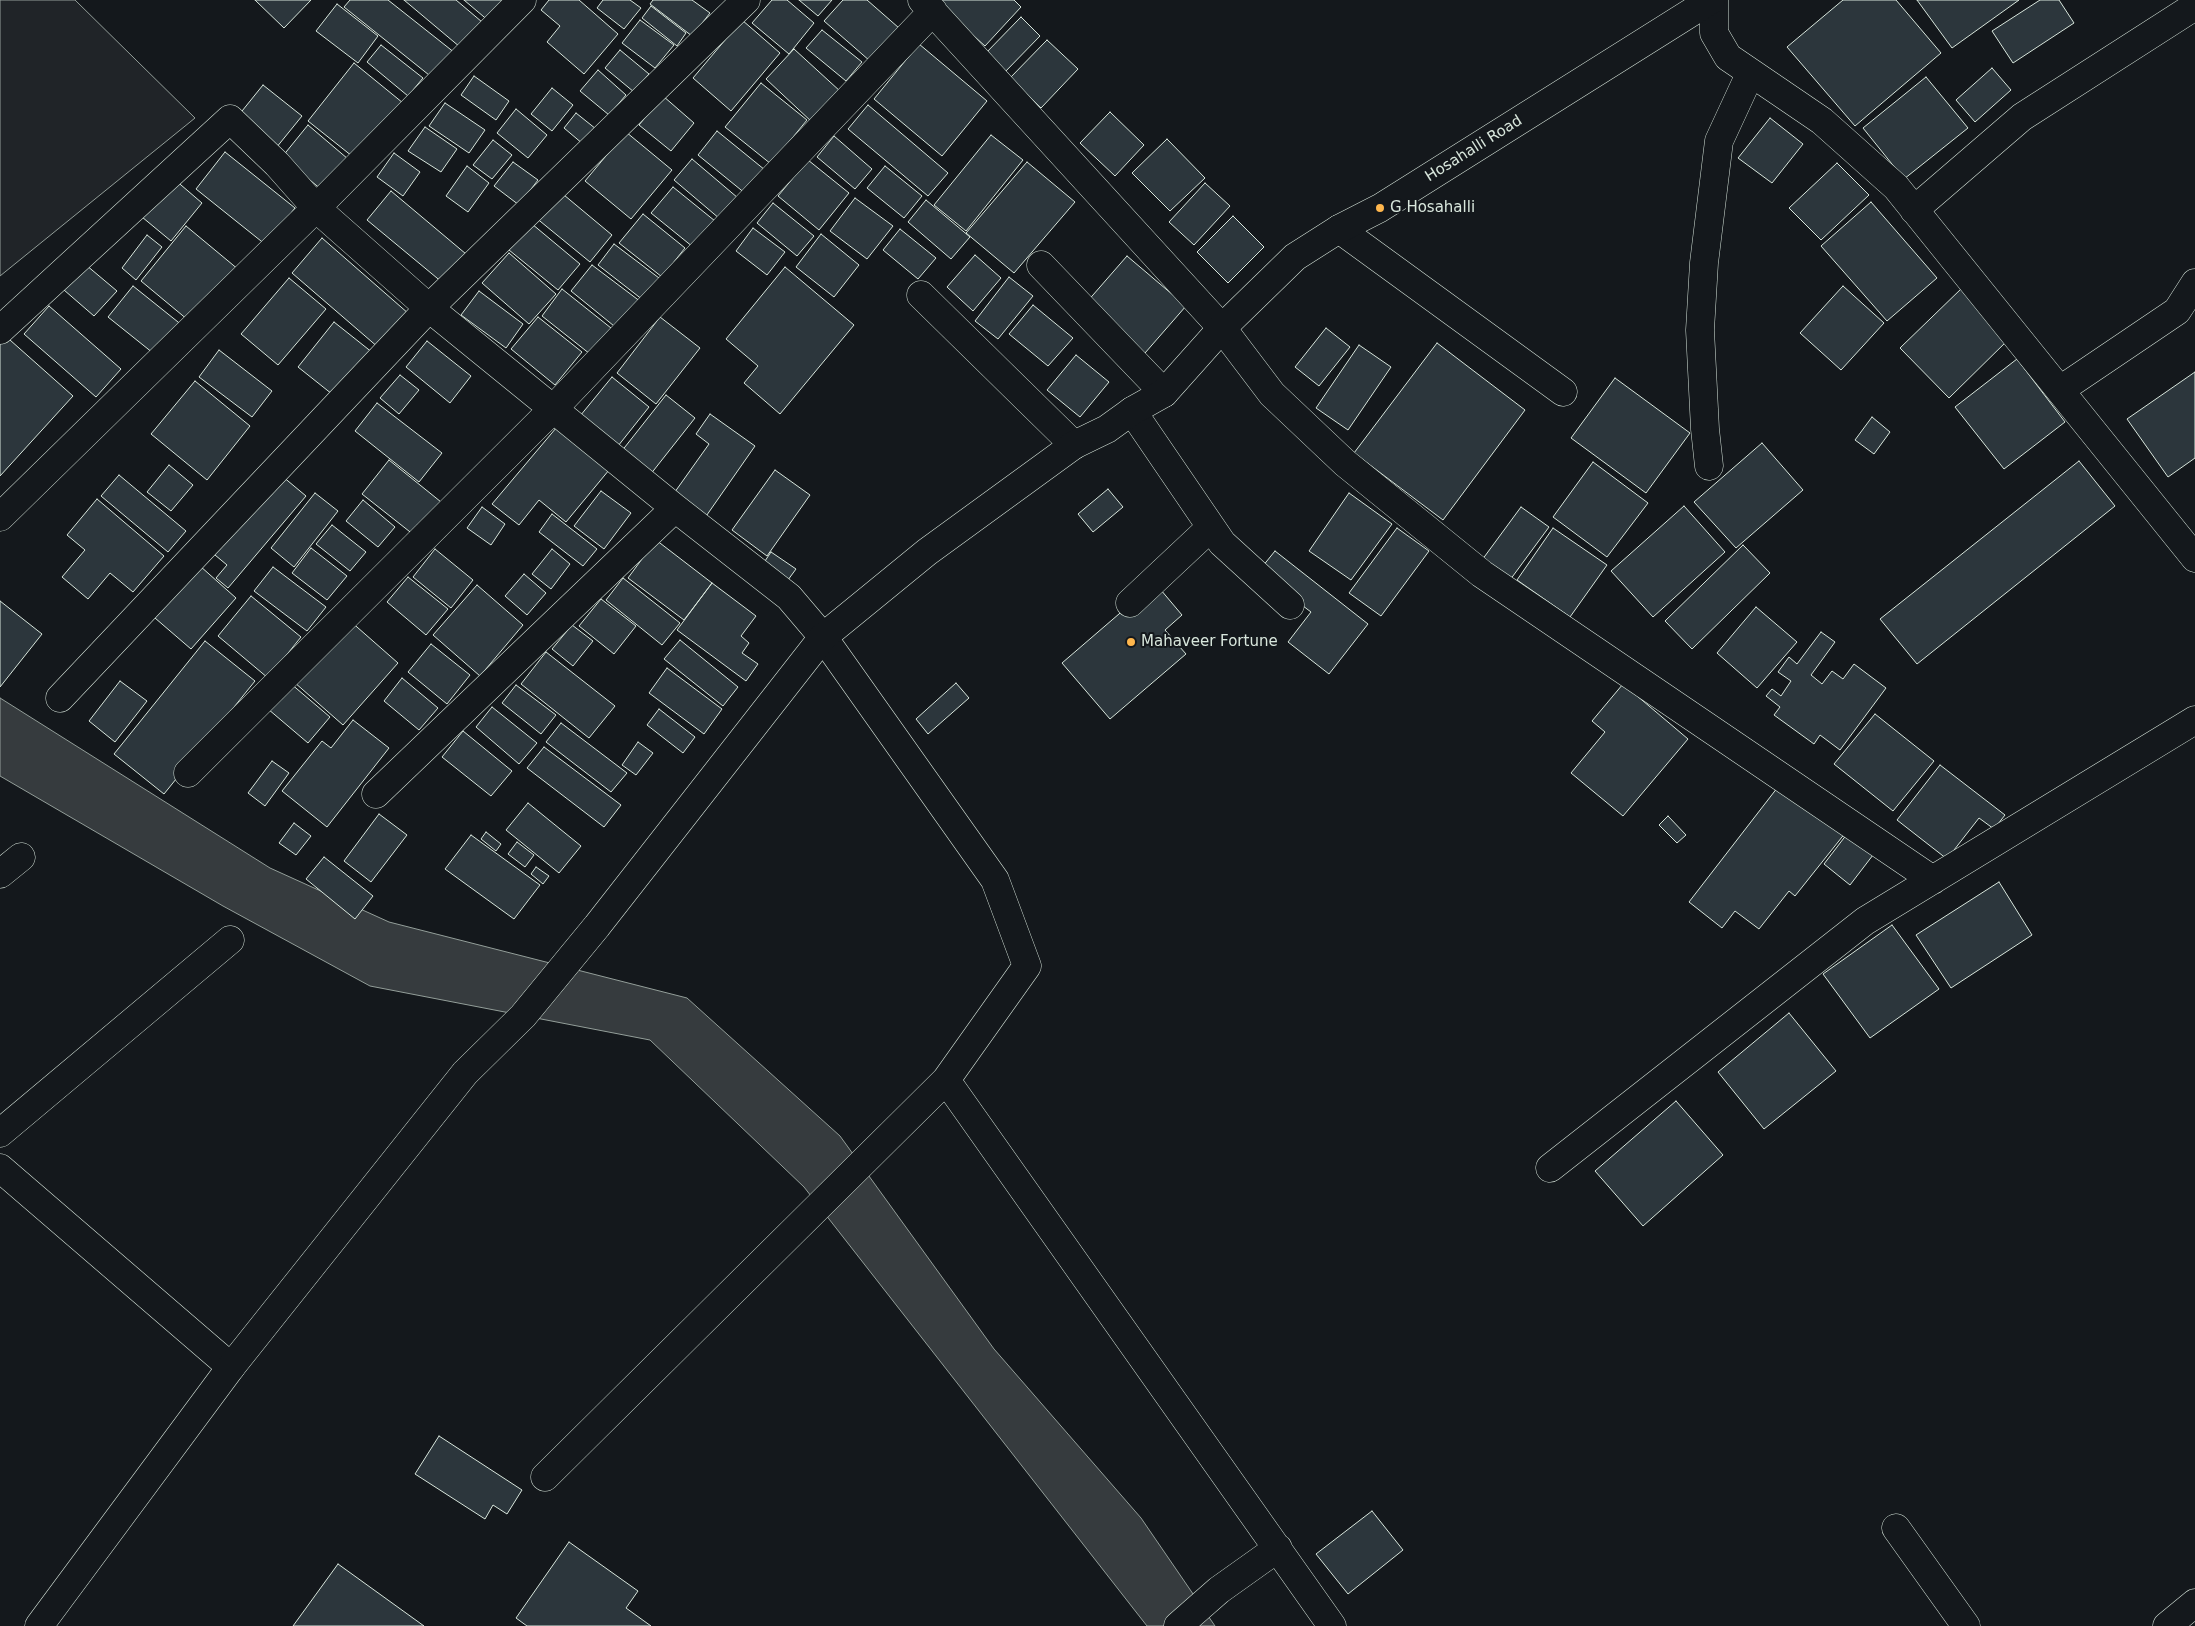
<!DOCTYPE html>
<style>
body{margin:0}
canvas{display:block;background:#14181c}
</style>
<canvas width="2195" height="1626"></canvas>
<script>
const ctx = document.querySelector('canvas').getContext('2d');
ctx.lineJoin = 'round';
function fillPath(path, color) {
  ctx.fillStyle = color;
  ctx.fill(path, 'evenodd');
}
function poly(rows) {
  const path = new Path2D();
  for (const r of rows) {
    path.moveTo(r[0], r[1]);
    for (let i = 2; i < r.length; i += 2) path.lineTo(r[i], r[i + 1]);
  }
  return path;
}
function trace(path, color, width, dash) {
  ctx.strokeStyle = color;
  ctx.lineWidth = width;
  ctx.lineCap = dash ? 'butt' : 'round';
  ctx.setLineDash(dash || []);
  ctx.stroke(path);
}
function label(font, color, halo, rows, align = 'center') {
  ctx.font = font + ' "DejaVu Sans",sans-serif';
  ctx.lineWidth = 4;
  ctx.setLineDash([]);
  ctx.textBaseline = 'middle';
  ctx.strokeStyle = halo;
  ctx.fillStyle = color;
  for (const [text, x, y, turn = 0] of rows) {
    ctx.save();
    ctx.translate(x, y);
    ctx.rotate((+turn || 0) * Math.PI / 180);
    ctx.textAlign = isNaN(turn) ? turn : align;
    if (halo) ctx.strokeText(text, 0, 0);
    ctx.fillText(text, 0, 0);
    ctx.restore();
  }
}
const green = poly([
 [0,0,75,0,195,118,0,276,0,0]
]);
fillPath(green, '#202428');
trace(green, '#939e99', 1);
const water = poly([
 [0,698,270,868,389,922,687,998,840,1136,994,1349,1141,1518,1215,1626,1147,1626,804,1187,650,1040,370,986,223,906,0,776,0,698]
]);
fillPath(water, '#363b3e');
trace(water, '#939e99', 1);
const building = poly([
 [255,0,311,0,284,28,255,0],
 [350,0,388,0,455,53,434,79,344,7,350,0],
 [404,0,456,0,482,22,460,47,404,0],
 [464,0,508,0,490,22,464,0],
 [549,0,579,0,618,34,584,74,547,42,560,26,541,10,549,0],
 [603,0,630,0,641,8,624,29,597,8,603,0],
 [653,0,692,0,710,13,692,36,650,4,653,0],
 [772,0,787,0,814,23,789,54,752,23,772,0],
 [799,0,832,0,818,16,799,0],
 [843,0,867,0,899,28,870,61,824,21,843,0],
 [934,0,1014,0,1021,7,985,46,934,0],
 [1843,0,1896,0,1941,53,1855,126,1787,47,1843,0],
 [1917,0,2019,0,1952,48,1917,0],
 [2040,0,2059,0,2074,23,2013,63,1992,31,2040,0],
 [337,4,378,36,358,63,316,31,337,4],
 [651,6,686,33,677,46,642,18,651,6],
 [1021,17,1040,36,1003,74,983,56,1021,17],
 [640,20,674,45,655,68,622,43,640,20],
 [742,20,780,53,731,111,693,78,742,20],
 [822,30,862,62,846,81,806,48,822,30],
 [1047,40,1078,69,1041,108,1010,78,1047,40],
 [919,44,987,101,942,156,874,99,919,44],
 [381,45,423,78,408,96,367,62,381,45],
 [794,49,841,92,813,123,766,79,794,49],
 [620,50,649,74,634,92,605,68,620,50],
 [354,63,403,103,357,160,308,121,354,63],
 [1992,68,2011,90,1975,122,1956,100,1992,68],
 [598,70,626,95,609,115,580,91,598,70],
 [474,76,509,101,496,120,461,95,474,76],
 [1926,77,1968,128,1904,179,1863,128,1926,77],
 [761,83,807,120,771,164,725,127,761,83],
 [263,85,302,116,276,148,238,116,263,85],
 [552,88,573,105,552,131,531,114,552,88],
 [663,96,694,123,671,151,639,125,663,96],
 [445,103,485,130,469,153,429,126,445,103],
 [868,105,948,173,928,196,848,129,868,105],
 [516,109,547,135,528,158,497,133,516,109],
 [1110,112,1144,145,1115,176,1080,143,1110,112],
 [576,113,596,129,583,144,564,128,576,113],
 [1770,118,1803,144,1772,183,1738,158,1770,118],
 [308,125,348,159,322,190,282,157,308,125],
 [425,127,457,149,441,172,408,151,425,127],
 [717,131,765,170,746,194,698,155,717,131],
 [626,132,672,170,631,219,585,181,626,132],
 [991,135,1023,160,966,231,934,205,991,135],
 [834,136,872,169,855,189,817,157,834,136],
 [1167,139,1205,178,1170,211,1132,173,1167,139],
 [493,140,512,155,492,179,473,165,493,140],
 [225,152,295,208,266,245,196,189,225,152],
 [394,153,420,172,403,196,377,177,394,153],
 [692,159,738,198,720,219,674,180,692,159],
 [808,160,849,193,819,230,778,196,808,160],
 [513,162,538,180,519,205,494,186,513,162],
 [1027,162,1075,202,1014,273,966,233,1027,162],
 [1837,163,1869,195,1821,240,1789,208,1837,163],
 [467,166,489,183,468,212,446,196,467,166],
 [885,166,922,196,904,218,867,188,885,166],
 [174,179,202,203,171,241,142,217,174,179],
 [1205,183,1230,206,1194,245,1169,222,1205,183],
 [673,187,715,221,693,247,651,213,673,187],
 [558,190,612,235,590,262,535,217,558,190],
 [391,191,466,254,443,283,367,220,391,191],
 [855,198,893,226,867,259,830,231,855,198],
 [926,200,970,237,951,259,908,222,926,200],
 [1871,202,1937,278,1887,321,1821,246,1871,202],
 [773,203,814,236,797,256,757,223,773,203],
 [643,214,685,248,662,277,619,243,643,214],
 [1233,216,1264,247,1228,283,1197,252,1233,216],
 [532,224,580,264,558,290,509,250,532,224],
 [186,226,239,270,194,325,141,281,186,226],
 [753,228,785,252,767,275,736,251,753,228],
 [900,229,936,258,918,279,883,250,900,229],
 [821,234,859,265,834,297,796,267,821,234],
 [147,235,162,247,136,280,122,268,147,235],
 [322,238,409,314,379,348,292,273,322,238],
 [614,244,659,278,643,300,598,265,614,244],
 [509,253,556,294,529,324,482,283,509,253],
 [975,255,1001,278,973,311,947,287,975,255],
 [1127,256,1186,306,1145,353,1086,303,1127,256],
 [86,265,117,291,94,316,64,290,86,265],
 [592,265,641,302,619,330,571,291,592,265],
 [785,267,854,325,780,414,744,383,758,366,726,339,785,267],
 [1009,277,1033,296,998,339,975,321,1009,277],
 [289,278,326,309,278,365,241,334,289,278],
 [133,286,183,326,158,357,108,317,133,286],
 [1843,286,1884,323,1841,370,1800,333,1843,286],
 [1962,288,2010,338,1949,398,1900,348,1962,288],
 [562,289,611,328,590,354,542,316,562,289],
 [479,291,523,324,506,348,461,315,479,291],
 [1033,305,1073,338,1048,366,1009,334,1033,305],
 [49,306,121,369,96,397,24,334,49,306],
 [538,317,582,352,555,385,511,349,538,317],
 [660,317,700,348,656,404,617,373,660,317],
 [334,322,373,353,337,398,298,367,334,322],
 [1326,328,1350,347,1319,386,1295,367,1326,328],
 [1,332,73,396,0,476,0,333,1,332],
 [427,341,471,376,450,403,406,367,427,341],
 [1437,343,1525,410,1443,520,1354,453,1437,343],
 [1359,345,1391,367,1348,430,1316,408,1359,345],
 [219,350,272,391,252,417,199,377,219,350],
 [1076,355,1109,382,1080,417,1047,390,1076,355],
 [2017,359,2065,422,2004,469,1955,407,2017,359],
 [2195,372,2195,458,2168,477,2127,419,2195,372],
 [400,375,419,390,399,414,380,398,400,375],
 [612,377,649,407,618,446,580,416,612,377],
 [1615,378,1690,433,1646,493,1571,438,1615,378],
 [195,381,250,426,207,480,151,434,195,381],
 [666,395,695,418,650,475,621,452,666,395],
 [377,403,442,453,419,482,355,431,377,403],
 [710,414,755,446,702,522,672,496,709,444,696,434,710,414],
 [1872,417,1890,432,1874,454,1855,440,1872,417],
 [562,421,614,464,566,522,539,500,519,525,492,504,562,421],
 [1762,443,1803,490,1736,548,1694,502,1762,443],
 [389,460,446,506,419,539,362,494,389,460],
 [2079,461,2115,506,1917,664,1880,619,2079,461],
 [1593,462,1648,503,1607,557,1553,517,1593,462],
 [169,465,193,485,171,511,147,492,169,465],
 [775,470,810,495,767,556,732,530,775,470],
 [276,471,306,496,228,588,216,578,227,565,209,550,276,471],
 [119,475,186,531,168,552,101,496,119,475],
 [1108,489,1123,507,1093,532,1078,514,1108,489],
 [601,491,631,513,604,549,574,526,601,491],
 [315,493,338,511,294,567,271,548,315,493],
 [1349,493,1392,524,1351,580,1309,551,1349,493],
 [97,499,164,556,133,592,110,573,88,599,62,577,85,550,67,535,97,499],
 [363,500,395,527,378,547,346,521,363,500],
 [1684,506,1725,552,1653,617,1611,571,1684,506],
 [482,507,505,524,491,545,467,528,482,507],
 [1521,507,1549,527,1510,580,1482,560,1521,507],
 [552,514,597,549,583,566,539,532,552,514],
 [332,525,366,552,350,571,316,544,332,525],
 [1397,528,1429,551,1381,616,1349,593,1397,528],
 [1553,528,1607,565,1570,617,1517,580,1553,528],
 [656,540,712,583,684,620,628,578,656,540],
 [1743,545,1770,573,1692,649,1665,621,1743,545],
 [311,548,347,576,327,600,292,573,311,548],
 [435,549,473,580,451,608,413,577,435,549],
 [552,549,570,564,551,589,532,574,552,549],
 [1275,551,1368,624,1329,674,1288,642,1311,612,1258,572,1275,551],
 [771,552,796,569,785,584,761,567,771,552],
 [200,566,236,598,191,649,155,618,200,566],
 [273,567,326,607,307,631,254,591,273,567],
 [524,574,546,593,527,615,505,596,524,574],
 [408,577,448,609,426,635,387,602,408,577],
 [623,578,680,623,662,645,606,600,623,578],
 [712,583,756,616,741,636,749,643,742,653,758,664,746,681,677,630,712,583],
 [1155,583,1182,615,1165,630,1186,654,1110,719,1062,663,1155,583],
 [477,585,523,625,480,676,433,635,477,585],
 [251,596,301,637,268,678,218,636,251,596],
 [601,599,636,626,614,654,579,626,601,599],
 [0,601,42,634,0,687,0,601],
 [1756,607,1797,642,1757,688,1717,653,1756,607],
 [349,620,398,663,343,725,294,682,349,620],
 [572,625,593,641,573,666,552,649,572,625],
 [1821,632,1835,642,1811,675,1822,684,1832,671,1843,679,1854,664,1886,688,1840,750,1820,735,1814,744,1774,715,1780,707,1766,696,1772,689,1781,696,1791,681,1778,672,1789,657,1797,664,1821,632],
 [680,640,738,687,723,706,664,659,680,640],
 [205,641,255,681,164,794,114,754,205,641],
 [431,644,470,675,447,704,408,672,431,644],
 [546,652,615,706,589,738,521,684,546,652],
 [667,668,722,709,704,734,649,693,667,668],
 [402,678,438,708,419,730,384,701,402,678],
 [120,681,147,701,115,742,89,721,120,681],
 [290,683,330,717,308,743,268,709,290,683],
 [956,683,969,698,928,734,916,719,956,683],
 [1623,684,1688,739,1623,816,1571,773,1605,732,1592,721,1623,684],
 [516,685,556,715,541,734,502,703,516,685],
 [492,707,537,743,519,764,476,727,492,707],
 [659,709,695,737,683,753,647,725,659,709],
 [1875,714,1934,761,1893,811,1834,764,1875,714],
 [353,720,389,748,327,827,282,791,322,741,331,748,353,720],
 [561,723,627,773,611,792,546,742,561,723],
 [463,731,512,771,491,796,442,757,463,731],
 [638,742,653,753,636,775,622,765,638,742],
 [544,747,621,805,604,827,527,768,544,747],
 [272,761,289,773,265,806,248,793,272,761],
 [1940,765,2005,815,1994,829,1979,818,1947,859,1897,820,1940,765],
 [1781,783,1846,832,1795,896,1789,891,1759,929,1735,911,1722,928,1689,902,1781,783],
 [528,803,581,846,559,873,506,830,528,803],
 [379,814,407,835,371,882,344,861,379,814],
 [1668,816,1686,835,1677,843,1659,825,1668,816],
 [294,823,311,836,296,855,279,843,294,823],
 [486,832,501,844,496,851,481,839,486,832],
 [1847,834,1873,855,1850,885,1824,864,1847,834],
 [471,835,540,885,514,919,445,869,471,835],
 [517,842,534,855,525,867,508,854,517,842],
 [324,857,373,896,355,919,306,879,324,857],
 [536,867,549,876,543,884,531,874,536,867],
 [1999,882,2032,935,1951,988,1916,935,1999,882],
 [1892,925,1939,989,1870,1038,1823,974,1892,925],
 [1789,1013,1836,1071,1764,1129,1718,1072,1789,1013],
 [1676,1101,1723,1155,1643,1226,1595,1171,1676,1101],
 [439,1436,522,1490,507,1514,493,1505,485,1519,415,1474,439,1436],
 [1372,1511,1403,1550,1348,1594,1316,1554,1372,1511],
 [569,1542,638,1591,626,1608,651,1626,527,1626,516,1618,569,1542],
 [338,1564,424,1626,293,1626,338,1564]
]);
fillPath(building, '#2c363c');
trace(building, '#d8e6dc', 1);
const minor = poly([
 [922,0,1222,328,1272,394,1345,463,1482,574,1933,880],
 [1714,0,1714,33,1728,57,1822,121,1896,187,2195,558],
 [1914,210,2022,117,2195,6],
 [1339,229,1563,392],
 [1041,265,1164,393],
 [921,295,1074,445],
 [0,330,230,119,277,164,316,208,429,308,675,508,789,597,823,637,995,880,1027,966,946,1080,545,1477],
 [2060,390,2177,311,2195,283],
 [1132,411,1222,543,1290,605],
 [1709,466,1705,429,1700,330,1704,263,1719,141,1750,74],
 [0,517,316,208,522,0],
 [1130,603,1210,528],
 [60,698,429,308,746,0],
 [188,773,554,408,933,11],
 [376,794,675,508],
 [0,874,21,857],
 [946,1080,1332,1626],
 [0,1133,230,940],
 [0,1168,231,1367],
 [1550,1168,1865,921,2195,720],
 [1896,1528,1966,1626],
 [1178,1626,1219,1590,1278,1548],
 [2167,1626,2195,1603]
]);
const tertiary = poly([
 [39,1626,231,1367,465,1073,523,1016,597,926,823,637,927,552,1074,445,1107,429,1132,411,1164,393,1222,328,1295,257,1339,229,1380,208,1711,0]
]);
trace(minor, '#d8e6dc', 29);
trace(tertiary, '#d8e6dc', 29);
trace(minor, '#14181c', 28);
trace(tertiary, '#14181c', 28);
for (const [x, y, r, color] of [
 [1380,208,5,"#ffb74d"],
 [1131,642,5,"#ffb74d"]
]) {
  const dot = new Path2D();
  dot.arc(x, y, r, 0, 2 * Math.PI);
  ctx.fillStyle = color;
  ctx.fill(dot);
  trace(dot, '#14181c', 2);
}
label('15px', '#d8e6dc', '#14181c', [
 ["Hosahalli Road",1474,149,-32]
]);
label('15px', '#d8e6dc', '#14181c', [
 ["G Hosahalli",1390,208],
 ["Mahaveer Fortune",1141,642]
], 'left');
</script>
